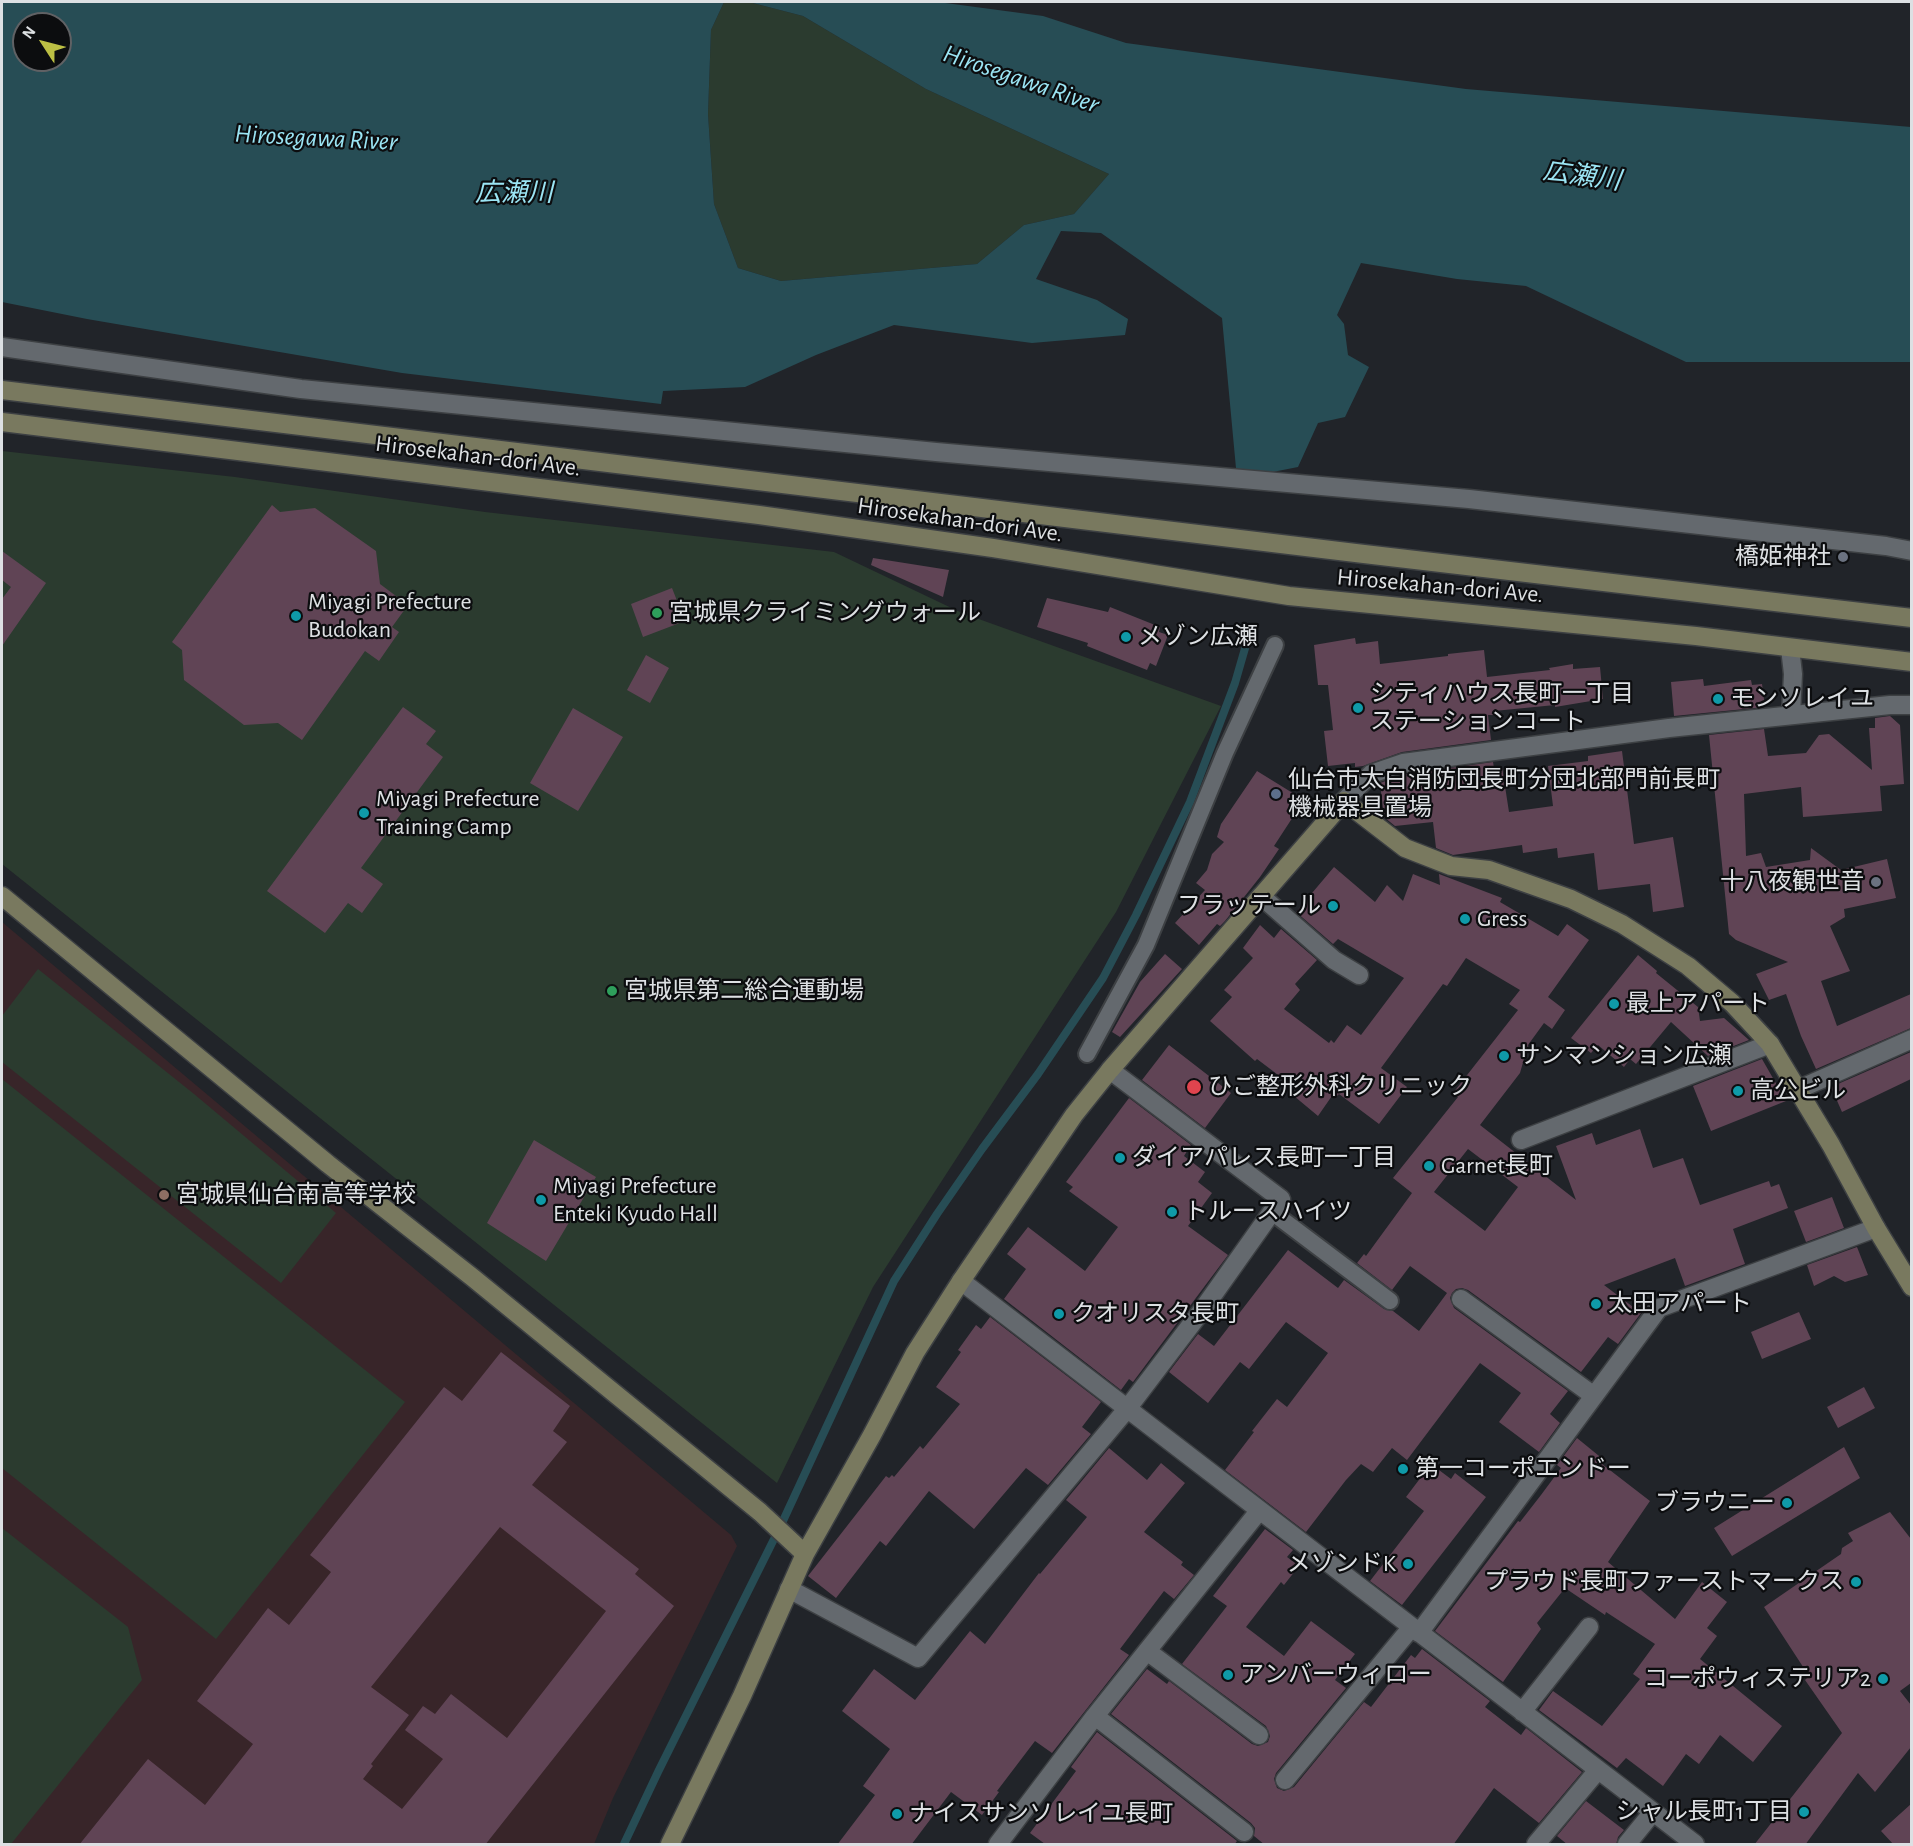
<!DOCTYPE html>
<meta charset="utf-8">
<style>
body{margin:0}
#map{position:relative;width:1913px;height:1846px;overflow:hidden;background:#212429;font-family:"Alegreya Sans",sans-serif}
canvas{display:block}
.frame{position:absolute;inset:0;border:3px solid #dde0e3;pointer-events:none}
.north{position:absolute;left:12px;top:12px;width:60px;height:60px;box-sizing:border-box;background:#0c0d0f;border:2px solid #606164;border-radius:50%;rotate:306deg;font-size:16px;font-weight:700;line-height:24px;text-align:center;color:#dde0e3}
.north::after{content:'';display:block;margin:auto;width:21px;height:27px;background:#bcbf44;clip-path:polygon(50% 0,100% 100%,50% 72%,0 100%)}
</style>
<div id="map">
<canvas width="1913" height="1846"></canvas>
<div class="frame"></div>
<div class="north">N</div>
</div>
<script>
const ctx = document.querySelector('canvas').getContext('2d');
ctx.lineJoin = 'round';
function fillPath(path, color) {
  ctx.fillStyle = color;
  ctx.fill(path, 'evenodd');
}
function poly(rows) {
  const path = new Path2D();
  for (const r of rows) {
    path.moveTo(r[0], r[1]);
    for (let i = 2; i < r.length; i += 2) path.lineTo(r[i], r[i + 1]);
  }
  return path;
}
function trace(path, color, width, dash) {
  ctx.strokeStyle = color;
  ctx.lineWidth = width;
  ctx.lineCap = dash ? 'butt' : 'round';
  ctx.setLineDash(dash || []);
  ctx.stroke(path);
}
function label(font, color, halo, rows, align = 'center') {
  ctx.font = font + ' "Alegreya Sans","Noto Sans JP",sans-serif';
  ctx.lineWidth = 4.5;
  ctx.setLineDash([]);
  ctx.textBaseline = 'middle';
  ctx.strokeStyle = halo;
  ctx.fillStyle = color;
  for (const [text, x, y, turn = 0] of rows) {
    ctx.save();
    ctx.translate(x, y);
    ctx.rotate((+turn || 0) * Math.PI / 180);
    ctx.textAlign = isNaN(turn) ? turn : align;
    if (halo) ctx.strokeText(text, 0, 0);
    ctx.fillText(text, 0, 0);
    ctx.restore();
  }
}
fillPath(poly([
 [2,922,731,1535,737,1546,613,1798,594,1844,2,1844]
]), '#382529');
fillPath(poly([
 [724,2,749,2,803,16,926,89,1109,174,1074,214,1024,225,977,264,781,281,738,268,714,204,708,114,711,30],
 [2,451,235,477,485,512,834,552,962,613,1221,706,1116,912,873,1287,777,1483,2,864],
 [38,969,194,1094,336,1213,281,1283,2,1062,2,1016],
 [2,1079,405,1402,216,1639,2,1468],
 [2,1528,128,1627,142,1680,11,1844,2,1844]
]), '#2b3b2f');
fillPath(poly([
 [2,2,724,2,711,30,708,114,714,204,738,268,781,281,977,264,1024,225,1074,214,1109,174,926,89,803,16,749,2,938,2,1043,16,1126,43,1466,89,1911,127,1911,362,1686,362,1526,286,1457,279,1361,263,1337,315,1344,324,1348,355,1369,367,1345,417,1318,423,1298,467,1237,479,1222,318,1101,233,1061,231,1036,279,1097,300,1128,319,1125,335,1032,343,894,325,816,355,745,387,663,391,661,404,402,373,87,319,2,302],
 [24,24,60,24,60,60,24,60]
]), '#274d55');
trace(poly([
 [624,1844,658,1772,782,1523,894,1281,937,1214,982,1149,1038,1074,1103,978,1136,915,1190,802,1235,683,1248,638]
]), '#274d55', 8);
fillPath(poly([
 [272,505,280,512,315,508,376,551,380,584,408,605,392,627,399,632,379,661,365,651,302,740,278,723,244,725,184,680,182,650,172,642],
 [2,551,46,583,2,646,2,599,11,587,2,580],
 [873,558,949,570,943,597,871,565],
 [672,588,685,621,643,637,631,604],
 [1047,598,1108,612,1110,607,1160,627,1159,632,1168,635,1156,666,1150,663,1147,670,1087,646,1088,643,1037,627],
 [1355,638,1356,644,1378,641,1380,664,1448,656,1448,654,1484,650,1487,677,1550,670,1549,668,1573,664,1573,669,1600,667,1603,699,1555,707,1555,705,1494,711,1494,715,1488,715,1491,740,1402,752,1363,766,1355,767,1355,763,1328,766,1324,731,1333,730,1328,685,1318,685,1314,645],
 [646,655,669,668,650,703,627,690],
 [1703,679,1704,686,1751,680,1752,685,1762,684,1765,707,1674,716,1671,682],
 [403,707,436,731,426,744,443,757,361,868,383,884,362,913,348,903,325,933,267,891],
 [573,708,623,737,578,811,530,783],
 [1890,716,1900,725,1904,784,1880,786,1882,811,1803,817,1801,787,1744,794,1746,856,1761,853,1766,867,1810,860,1811,848,1841,870,1887,859,1896,898,1844,909,1845,917,1830,926,1850,971,1821,981,1837,1026,1911,994,1911,1028,1816,1069,1801,1036,1786,994,1769,1000,1756,974,1788,962,1736,940,1729,934,1709,735,1764,729,1768,756,1806,753,1819,735,1829,734,1872,770,1869,728,1875,728,1875,718],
 [1622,751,1634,844,1673,837,1684,907,1653,912,1650,884,1598,890,1594,853,1558,858,1557,848,1523,853,1522,845,1453,855,1436,848,1433,822,1395,826,1384,817,1380,783,1406,774,1493,762,1494,768,1502,767,1509,812,1553,806,1548,766,1588,761,1588,756],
 [1257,771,1304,800,1274,846,1279,849,1260,877,1225,921,1220,926,1217,924,1199,945,1175,923,1205,890,1196,883,1207,870,1212,854,1224,842,1217,837,1221,824],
 [1334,867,1375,902,1387,885,1403,901,1413,874,1440,885,1439,874,1502,898,1500,902,1558,936,1567,924,1589,940,1548,997,1565,1010,1552,1029,1544,1023,1528,1045,1520,1073,1480,1125,1576,1200,1556,1146,1592,1133,1596,1145,1640,1129,1653,1168,1683,1158,1700,1205,1769,1181,1771,1187,1779,1184,1788,1208,1733,1229,1745,1264,1685,1286,1675,1258,1604,1285,1641,1313,1618,1344,1608,1337,1581,1372,1468,1290,1462,1288,1456,1289,1452,1293,1450,1298,1454,1308,1568,1391,1550,1414,1560,1423,1539,1452,1499,1422,1521,1393,1480,1363,1407,1460,1392,1448,1373,1472,1361,1464,1346,1480,1306,1532,1225,1470,1254,1432,1252,1431,1277,1399,1287,1407,1328,1353,1286,1322,1249,1369,1240,1362,1208,1403,1169,1372,1198,1334,1214,1346,1288,1250,1338,1288,1344,1280,1384,1309,1393,1311,1419,1331,1447,1293,1410,1266,1392,1290,1357,1263,1364,1254,1366,1256,1412,1193,1393,1178,1458,1097,1453,1093,1518,1010,1509,1004,1520,990,1466,958,1447,986,1443,984,1381,1068,1407,1087,1379,1124,1339,1094,1337,1096,1334,1093,1318,1116,1294,1096,1298,1090,1257,1059,1255,1061,1210,1021,1232,997,1224,990,1253,958,1243,948,1260,925,1274,938,1281,929,1317,960,1295,984,1300,990,1284,1009,1329,1043,1331,1040,1334,1043,1347,1025,1361,1035,1404,978,1338,939,1333,944,1296,912],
 [1468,1149,1518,1187,1485,1231,1434,1192],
 [1165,954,1182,969,1120,1037,1112,1032,1140,982],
 [1638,955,1657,971,1656,973,1698,1007,1700,1021,1724,1018,1749,1040,1708,1056,1671,1022,1636,1064,1630,1059,1624,1067,1598,1045,1591,1053,1571,1038],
 [1169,1045,1231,1093,1205,1128,1142,1080],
 [1911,1052,1911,1079,1842,1112,1831,1087],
 [1762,1059,1786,1101,1711,1131,1693,1086],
 [1129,1098,1191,1145,1184,1156,1205,1172,1198,1182,1212,1193,1188,1226,1228,1255,1133,1382,1129,1379,1121,1390,1004,1299,1026,1269,1007,1254,1028,1227,1085,1271,1118,1227,1069,1191,1073,1187,1066,1182],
 [534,1140,596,1177,546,1261,487,1223],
 [1832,1197,1844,1228,1806,1242,1794,1211],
 [1857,1247,1868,1275,1845,1282,1834,1276,1814,1286,1807,1265],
 [1799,1312,1811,1339,1762,1359,1751,1332],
 [990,1317,1101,1402,1082,1427,1091,1434,1048,1485,1026,1468,974,1529,929,1491,886,1546,880,1541,836,1598,808,1576,886,1476,889,1478,892,1475,894,1477,920,1446,923,1449,960,1404,936,1387,961,1352,958,1350,976,1325,981,1329],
 [501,1352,570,1406,553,1431,567,1442,532,1485,639,1569,635,1574,674,1606,485,1845,79,1845,148,1759,205,1805,253,1744,197,1701,268,1608,289,1625,331,1572,310,1555,444,1387,462,1401],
 [500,1527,606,1611,507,1738,451,1694,435,1714,423,1706,405,1730,443,1759,402,1809,363,1779,373,1766,371,1764,409,1715,371,1687],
 [1864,1387,1875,1408,1838,1428,1827,1407],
 [1577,1438,1604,1460,1602,1464,1650,1501,1608,1562,1675,1619,1702,1582,1727,1602,1707,1628,1717,1636,1700,1659,1782,1726,1753,1762,1720,1735,1699,1764,1686,1754,1663,1786,1626,1758,1617,1768,1539,1710,1553,1691,1602,1726,1640,1679,1633,1674,1655,1644,1606,1612,1605,1615,1565,1588,1537,1623,1541,1629,1503,1682,1435,1631,1518,1521,1520,1522,1541,1495,1561,1468,1557,1465],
 [1844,1447,1860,1478,1732,1556,1714,1528],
 [1109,1448,1147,1480,1161,1463,1185,1483,1144,1532,1183,1562,1181,1565,1194,1575,1174,1599,1164,1591,1120,1649,1129,1655,1052,1753,1035,1741,997,1791,999,1792,982,1815,951,1792,911,1845,837,1845,875,1795,863,1786,890,1749,842,1711,874,1669,915,1700,970,1631,985,1644,1039,1573,1040,1574,1087,1517,1066,1500],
 [1431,1464,1451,1479,1455,1473,1486,1497,1402,1605,1370,1581,1424,1511,1406,1497],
 [1890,1512,1911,1539,1911,1683,1900,1691,1911,1705,1911,1747,1875,1792,1858,1773,1805,1845,1754,1845,1842,1733,1805,1680,1809,1676,1764,1607,1841,1554,1842,1548,1853,1541,1848,1533],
 [1265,1529,1293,1550,1287,1557,1299,1566,1284,1585,1281,1582,1246,1627,1284,1656,1311,1621,1355,1654,1335,1680,1346,1688,1276,1773,1274,1779,1277,1788,1284,1791,1294,1787,1364,1702,1371,1707,1411,1655,1415,1658,1422,1649,1490,1701,1485,1707,1521,1735,1526,1728,1582,1772,1539,1823,1494,1788,1453,1845,1265,1845,1254,1836,1255,1828,1251,1823,1111,1714,1147,1669,1167,1684,1169,1681,1252,1744,1258,1746,1268,1742,1270,1736,1266,1726,1182,1664,1227,1606,1213,1596],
 [1097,1732,1237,1841,1234,1845,1045,1844,1030,1833,1076,1771,1071,1767],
 [1586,1801,1624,1830,1618,1837,1616,1845,1568,1845,1557,1836],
 [1911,1804,1911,1845,1894,1845,1881,1831]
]), '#604455');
const lane = poly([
 [1087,1054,1146,945,1225,753,1275,645],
 [1272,1212,1390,1301]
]);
const street = poly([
 [2,347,301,389,936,452,1469,499,1886,546,1912,551],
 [1790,648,1793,674,1791,715],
 [1344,801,1371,774,1403,763,1669,728,1890,705,1912,705],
 [1261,896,1334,960,1359,975],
 [1797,1090,1912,1039],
 [1521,1140,1770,1044],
 [961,1281,1695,1844],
 [1461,1299,1594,1396],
 [789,1589,918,1658,1127,1409,1203,1309,1281,1199,1110,1070],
 [1419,1633,1659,1308,1876,1228],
 [1147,1651,1259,1735],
 [1522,1712,1589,1627],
 [1095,1716,1244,1832],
 [1285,1780,1411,1628],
 [998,1844,1095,1716,1259,1511],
 [1536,1844,1598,1770],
 [1627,1844,1653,1812]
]);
const secondary = poly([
 [2,390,1364,554,1912,618],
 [2,422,759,515,993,548,1289,596,1696,636,1912,662],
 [2,896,328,1164,472,1277,760,1512,805,1554,872,1435,915,1353,961,1281,1074,1115,1110,1070,1344,801,1405,848,1451,866,1489,870,1571,899,1622,924,1688,966,1732,1003,1770,1044,1831,1145,1876,1228,1912,1287],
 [670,1844,742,1696,805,1554]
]);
trace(lane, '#3d4043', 20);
trace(street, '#3d4043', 21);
trace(secondary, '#3d4043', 21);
trace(lane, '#64696e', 16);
trace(street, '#64696e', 18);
trace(secondary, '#79795f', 18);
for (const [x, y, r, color] of [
 [1843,557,6,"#6b7280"],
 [657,613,6,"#2e9e5b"],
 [296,616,6,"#0f9aa8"],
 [1126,637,6,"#0f9aa8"],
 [1718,699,6,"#0f9aa8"],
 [1358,708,6,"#0f9aa8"],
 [1276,794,6,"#5c6f8a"],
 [364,813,6,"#0f9aa8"],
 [1876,882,6,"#6b7280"],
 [1333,906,6,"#0f9aa8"],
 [1465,919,6,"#0f9aa8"],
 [612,991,6,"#2e9e5b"],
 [1614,1004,6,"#0f9aa8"],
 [1504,1056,6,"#0f9aa8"],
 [1194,1087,8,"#e0444e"],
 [1738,1091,6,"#0f9aa8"],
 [1120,1158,6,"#0f9aa8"],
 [1429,1166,6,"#0f9aa8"],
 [164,1195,6,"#8d6e63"],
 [541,1200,6,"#0f9aa8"],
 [1172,1212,6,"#0f9aa8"],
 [1596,1304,6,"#0f9aa8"],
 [1059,1314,6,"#0f9aa8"],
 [1403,1469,6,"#0f9aa8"],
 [1787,1503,6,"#0f9aa8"],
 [1408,1564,6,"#0f9aa8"],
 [1856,1582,6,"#0f9aa8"],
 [1228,1675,6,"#0f9aa8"],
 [1883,1679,6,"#0f9aa8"],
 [1804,1812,6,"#0f9aa8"],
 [897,1814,6,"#0f9aa8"]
]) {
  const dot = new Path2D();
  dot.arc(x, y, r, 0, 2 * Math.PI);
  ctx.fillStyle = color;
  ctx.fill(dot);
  trace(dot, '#0c0d0f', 2);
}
label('24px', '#dde0e3', '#0c0d0f', [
 ["Hirosekahan-dori Ave.",478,456,7],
 ["Hirosekahan-dori Ave.",960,520,8],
 ["Hirosekahan-dori Ave.",1440,586,5]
]);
label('24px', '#dde0e3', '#0c0d0f', [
 ["橋姫神社",1831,557,"right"],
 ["Miyagi Prefecture",308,602],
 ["Budokan",308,630],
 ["宮城県クライミングウォール",669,613],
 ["メゾン広瀬",1138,637],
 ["シティハウス長町一丁目",1370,694],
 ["ステーションコート",1370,722],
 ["モンソレイユ",1730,699],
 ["仙台市太白消防団長町分団北部門前長町",1288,780],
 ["機械器具置場",1288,808],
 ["Miyagi Prefecture",376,799],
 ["Training Camp",376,827],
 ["十八夜観世音",1864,882,"right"],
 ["フラッテール",1321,906,"right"],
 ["Gress",1477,919],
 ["宮城県第二総合運動場",624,991],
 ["最上アパート",1626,1004],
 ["サンマンション広瀬",1516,1056],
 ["ひご整形外科クリニック",1208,1087],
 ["高公ビル",1750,1091],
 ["ダイアパレス長町一丁目",1132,1158],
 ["Garnet長町",1441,1166],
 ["Miyagi Prefecture",553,1186],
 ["Enteki Kyudo Hall",553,1214],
 ["宮城県仙台南高等学校",176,1195],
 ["トルースハイツ",1184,1212],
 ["太田アパート",1608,1304],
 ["クオリスタ長町",1071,1314],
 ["第一コーポエンドー",1415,1469],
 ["ブラウニー",1775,1503,"right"],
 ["メゾンドK",1396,1564,"right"],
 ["プラウド長町ファーストマークス",1844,1582,"right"],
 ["アンバーウィロー",1240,1675],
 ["コーポウィステリア2",1871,1679,"right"],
 ["シャル長町1丁目",1792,1812,"right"],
 ["ナイスサンソレイユ長町",909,1814]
], 'left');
label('italic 26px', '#9be5f4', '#0c0d0f', [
 ["Hirosegawa River",1021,79,19],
 ["Hirosegawa River",316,138,3],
 ["広瀬川",1582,176,8],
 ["広瀬川",514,193]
]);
</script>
